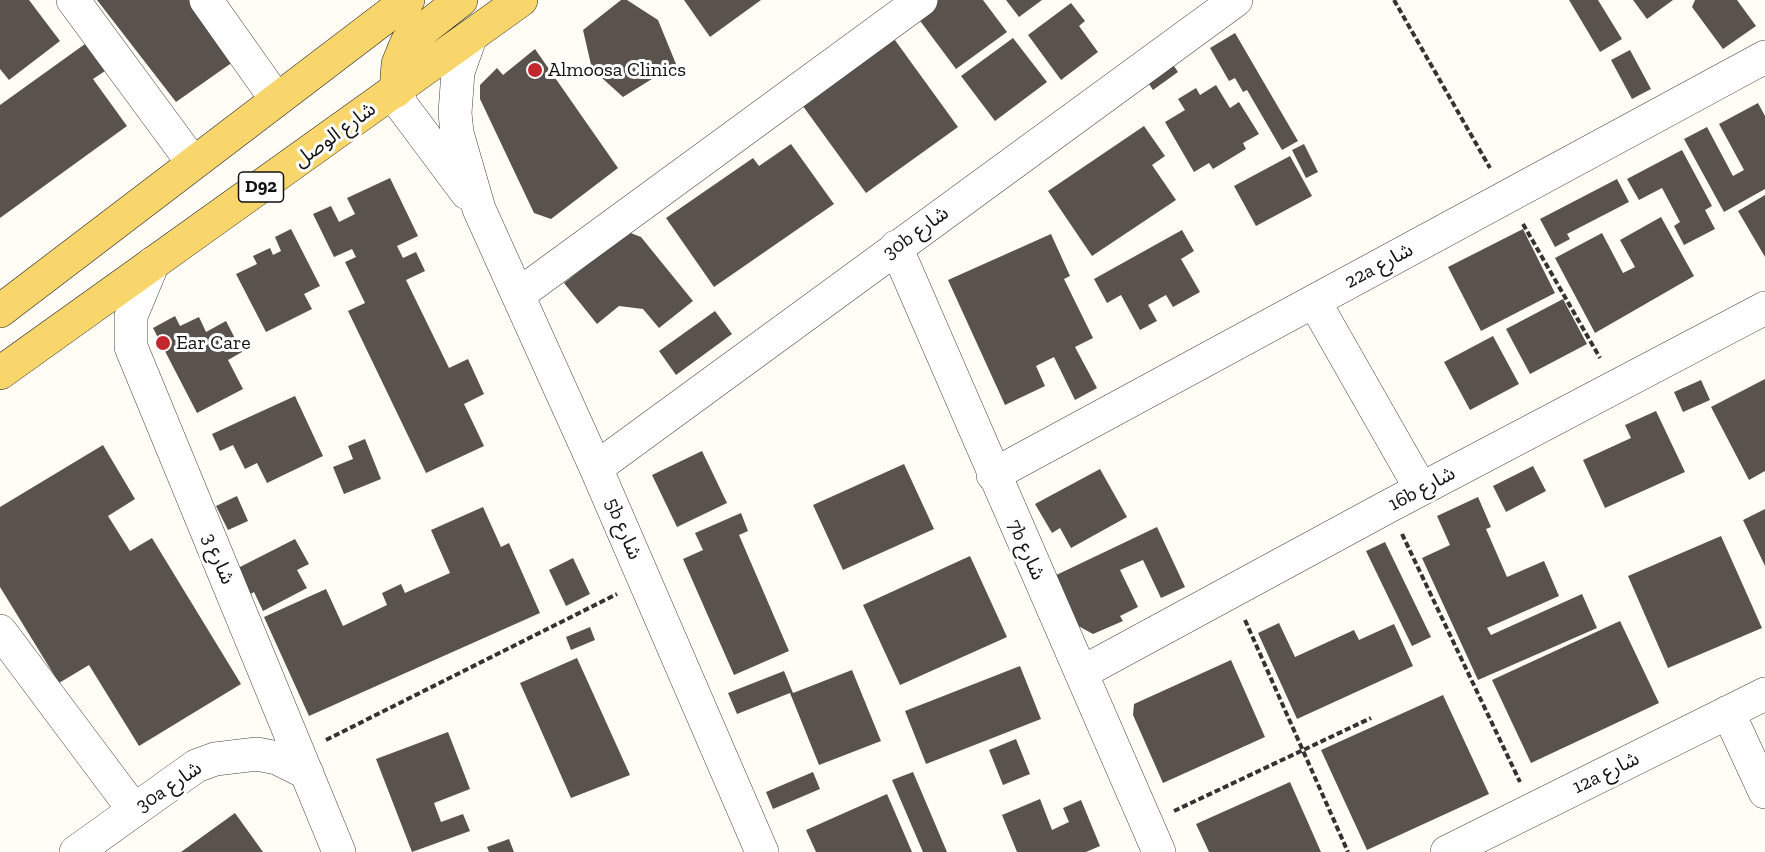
<!DOCTYPE html>
<meta charset="utf-8">
<style>
body{margin:0}
canvas{display:block;background:#fffdf5}
</style>
<canvas width="1765" height="852"></canvas>
<script>
const ctx = document.querySelector('canvas').getContext('2d');
ctx.lineJoin = 'round';
function fillPath(path, color) {
  ctx.fillStyle = color;
  ctx.fill(path, 'evenodd');
}
function poly(rows) {
  const path = new Path2D();
  for (const r of rows) {
    path.moveTo(r[0], r[1]);
    for (let i = 2; i < r.length; i += 2) path.lineTo(r[i], r[i + 1]);
  }
  return path;
}
function trace(path, color, width, dash) {
  ctx.strokeStyle = color;
  ctx.lineWidth = width;
  ctx.lineCap = dash ? 'butt' : 'round';
  ctx.setLineDash(dash || []);
  ctx.stroke(path);
}
function label(font, color, halo, rows, align = 'center') {
  ctx.font = font + ' "Zilla Slab","Noto Sans Arabic",serif';
  ctx.lineWidth = 6;
  ctx.setLineDash([]);
  ctx.textBaseline = 'middle';
  ctx.strokeStyle = halo;
  ctx.fillStyle = color;
  for (const [text, x, y, turn = 0] of rows) {
    ctx.save();
    ctx.translate(x, y);
    ctx.rotate((+turn || 0) * Math.PI / 180);
    ctx.textAlign = isNaN(turn) ? turn : align;
    if (halo) ctx.strokeText(text, 0, 0);
    ctx.fillText(text, 0, 0);
    ctx.restore();
  }
}
fillPath(poly([
 [0,0,29,0,60,41,9,80,0,69],
 [97,0,197,0,240,57,176,102],
 [621,0,627,0,658,20,676,64,623,97,592,69,583,30],
 [684,0,761,0,710,37],
 [934,0,983,0,1007,32,956,69,915,14],
 [1006,0,1042,0,1019,17],
 [1569,0,1598,0,1622,39,1600,52],
 [1633,0,1673,0,1647,19],
 [1695,0,1737,0,1756,26,1723,49,1692,7],
 [1071,3,1085,21,1079,26,1098,52,1061,80,1028,35],
 [1235,33,1298,141,1282,150,1247,90,1243,92,1235,78,1229,81,1210,48],
 [892,36,958,127,866,193,800,102],
 [1013,38,1047,82,995,121,961,76],
 [85,44,105,71,93,79,127,126,0,218,0,105],
 [535,49,618,168,551,219,534,213,480,99,480,85,497,68,503,75],
 [1630,50,1651,89,1632,99,1611,60],
 [1172,63,1178,72,1153,90,1147,81],
 [1216,85,1230,108,1239,102,1259,134,1243,143,1246,149,1213,169,1209,163,1194,172,1165,122,1185,110,1178,99,1196,88,1200,95],
 [1758,103,1765,116,1765,189,1724,212,1684,139,1707,127,1733,176,1744,170,1719,124],
 [1144,126,1165,156,1152,165,1176,200,1092,256,1048,191],
 [791,144,834,204,714,287,666,218,753,158,759,166],
 [1304,144,1318,172,1306,178,1292,150],
 [1682,150,1712,206,1705,210,1715,229,1684,245,1674,226,1680,222,1662,188,1639,200,1627,179],
 [1290,156,1312,196,1256,226,1234,186],
 [390,178,418,236,397,246,403,258,416,252,425,271,406,280,449,368,468,359,484,394,464,404,484,446,426,473,348,311,365,303,345,262,356,257,352,249,334,257,313,214,331,206,339,222,355,214,347,198],
 [1617,179,1629,202,1567,234,1570,239,1555,247,1540,219],
 [1765,195,1765,257,1738,211],
 [1661,217,1694,276,1595,333,1555,258,1602,233,1623,273,1635,267,1620,240],
 [291,229,320,286,304,294,312,309,266,332,236,274,257,264,253,256,270,248,273,255,281,251,275,237],
 [1523,229,1555,293,1481,331,1448,267],
 [1182,230,1194,251,1181,259,1200,292,1173,307,1166,295,1148,305,1157,321,1140,330,1121,295,1107,303,1094,279],
 [628,232,641,237,693,301,659,328,643,309,619,306,597,324,564,283],
 [1051,234,1070,276,1064,279,1093,338,1075,347,1097,388,1075,400,1054,357,1036,366,1045,386,1005,405,948,280],
 [1563,299,1587,344,1530,374,1506,329],
 [715,311,732,334,676,375,659,351],
 [175,316,180,326,199,317,206,332,226,321,242,352,228,360,243,389,197,413,153,328],
 [1493,336,1519,384,1470,410,1444,362],
 [1765,379,1765,471,1749,480,1711,407],
 [1701,380,1710,400,1683,412,1674,392],
 [295,396,323,456,267,483,257,463,245,469,233,445,220,451,212,434],
 [1656,411,1685,472,1605,508,1583,460,1631,438,1625,425],
 [365,439,381,479,344,494,333,467,353,459,348,446],
 [103,445,135,499,108,516,130,551,152,538,241,684,139,746,89,665,59,683,0,587,0,507],
 [702,451,727,503,677,527,652,475],
 [904,464,934,529,843,570,813,505],
 [1533,466,1546,491,1506,512,1493,486],
 [1100,469,1127,517,1071,548,1060,528,1052,533,1035,504],
 [237,496,248,521,228,530,216,506],
 [1478,497,1491,527,1486,529,1507,577,1544,561,1559,596,1487,628,1491,635,1582,594,1597,628,1478,680,1422,558,1450,545,1437,516],
 [483,507,501,547,509,543,540,613,309,716,264,617,326,589,343,626,387,605,382,593,401,584,405,593,450,573,431,530],
 [1765,509,1765,566,1743,520],
 [741,513,748,531,739,535,789,651,734,675,683,559,703,550,695,533],
 [1157,527,1185,587,1161,598,1143,560,1120,570,1138,607,1120,616,1123,621,1093,634,1071,622,1050,578],
 [1721,536,1762,628,1668,668,1628,576],
 [295,539,309,564,297,570,307,588,263,611,254,592,249,595,236,569],
 [1385,542,1431,637,1412,646,1366,551],
 [970,556,1007,637,900,685,863,605],
 [573,558,590,594,566,606,549,570],
 [1620,621,1659,703,1531,763,1492,680],
 [1279,623,1295,657,1354,630,1359,640,1394,624,1413,666,1297,719,1258,633],
 [590,627,595,640,571,650,566,637],
 [577,658,630,775,571,798,520,683],
 [1231,660,1265,737,1163,783,1133,715,1134,704],
 [1020,666,1041,719,926,764,905,711],
 [852,670,881,741,819,765,790,693,737,714,728,693,784,671,793,693],
 [1443,695,1489,794,1367,850,1321,750],
 [448,732,470,789,434,803,441,822,463,814,470,831,412,852,376,759],
 [1016,739,1030,774,1003,785,989,750],
 [813,772,820,789,773,809,766,792],
 [913,772,947,852,923,852,892,780],
 [1290,782,1321,852,1209,852,1196,824],
 [887,794,912,852,816,852,806,830],
 [1040,799,1052,830,1069,822,1063,808,1081,800,1100,846,1086,852,1017,852,1002,815],
 [235,813,263,852,181,852],
 [509,839,514,852,489,852,487,847]
]), '#5a524d');
const minor = poly([
 [73,0,193,163],
 [206,0,276,99],
 [470,38,458,72,455,113,457,133,479,209,596,468,762,852],
 [396,91,402,106,467,193],
 [896,247,1159,852],
 [153,263,131,316,131,347,339,852],
 [518,295,921,0],
 [1314,301,1421,489],
 [596,468,1236,0],
 [993,475,1765,57],
 [0,631,134,810],
 [1081,673,1389,506,1765,308],
 [1728,712,1765,792],
 [76,852,196,766,215,759,257,754,277,758,307,773],
 [1447,852,1765,694]
]);
const major = poly([
 [396,91,398,64,407,42,461,0],
 [0,311,408,0],
 [0,373,521,0]
]);
trace(minor, '#444', 34);
trace(major, '#222', 34);
trace(poly([
 [1394,0,1490,168],
 [1523,224,1600,358],
 [1402,534,1520,782],
 [1245,620,1348,852],
 [326,740,617,594],
 [1174,811,1371,718]
]), '#333', 4, [6, 3]);
trace(minor, '#fff', 33);
trace(major, '#f9d66b', 33);
for (const [x, y, r, color] of [
 [535,70,8,"#c4262e"],
 [163,343,8,"#c4262e"]
]) {
  const dot = new Path2D();
  dot.arc(x, y, r, 0, 2 * Math.PI);
  ctx.fillStyle = color;
  ctx.fill(dot);
  trace(dot, '#fff', 2);
}
for (const [x, y, w] of [
 [261,187,45]
]) {
  const box = new Path2D();
  box.roundRect(x - w / 2, y - 15, w, 30, 4.5);
  ctx.fillStyle = '#fff';
  ctx.fill(box);
  trace(box, '#111', 1.5);
}
label('bold 18px', '#111', null, [
 ["D92",261,187]
]);
label('20px', '#111', '#fff', [
 ["Almoosa Clinics",548,70],
 ["Ear Care",176,343]
], 'left');
label('20px', '#111', '#fff', [
 ["شارع الوصل",335,135,-36],
 ["30b شارع",916,233,-36],
 ["22a شارع",1379,266,-28],
 ["16b شارع",1422,489,-28],
 ["5b شارع",623,529,67],
 ["7b شارع",1026,550,66],
 ["شارع 3",218,559,67],
 ["12a شارع",1606,773,-26],
 ["30a شارع",169,787,-34]
]);
</script>
